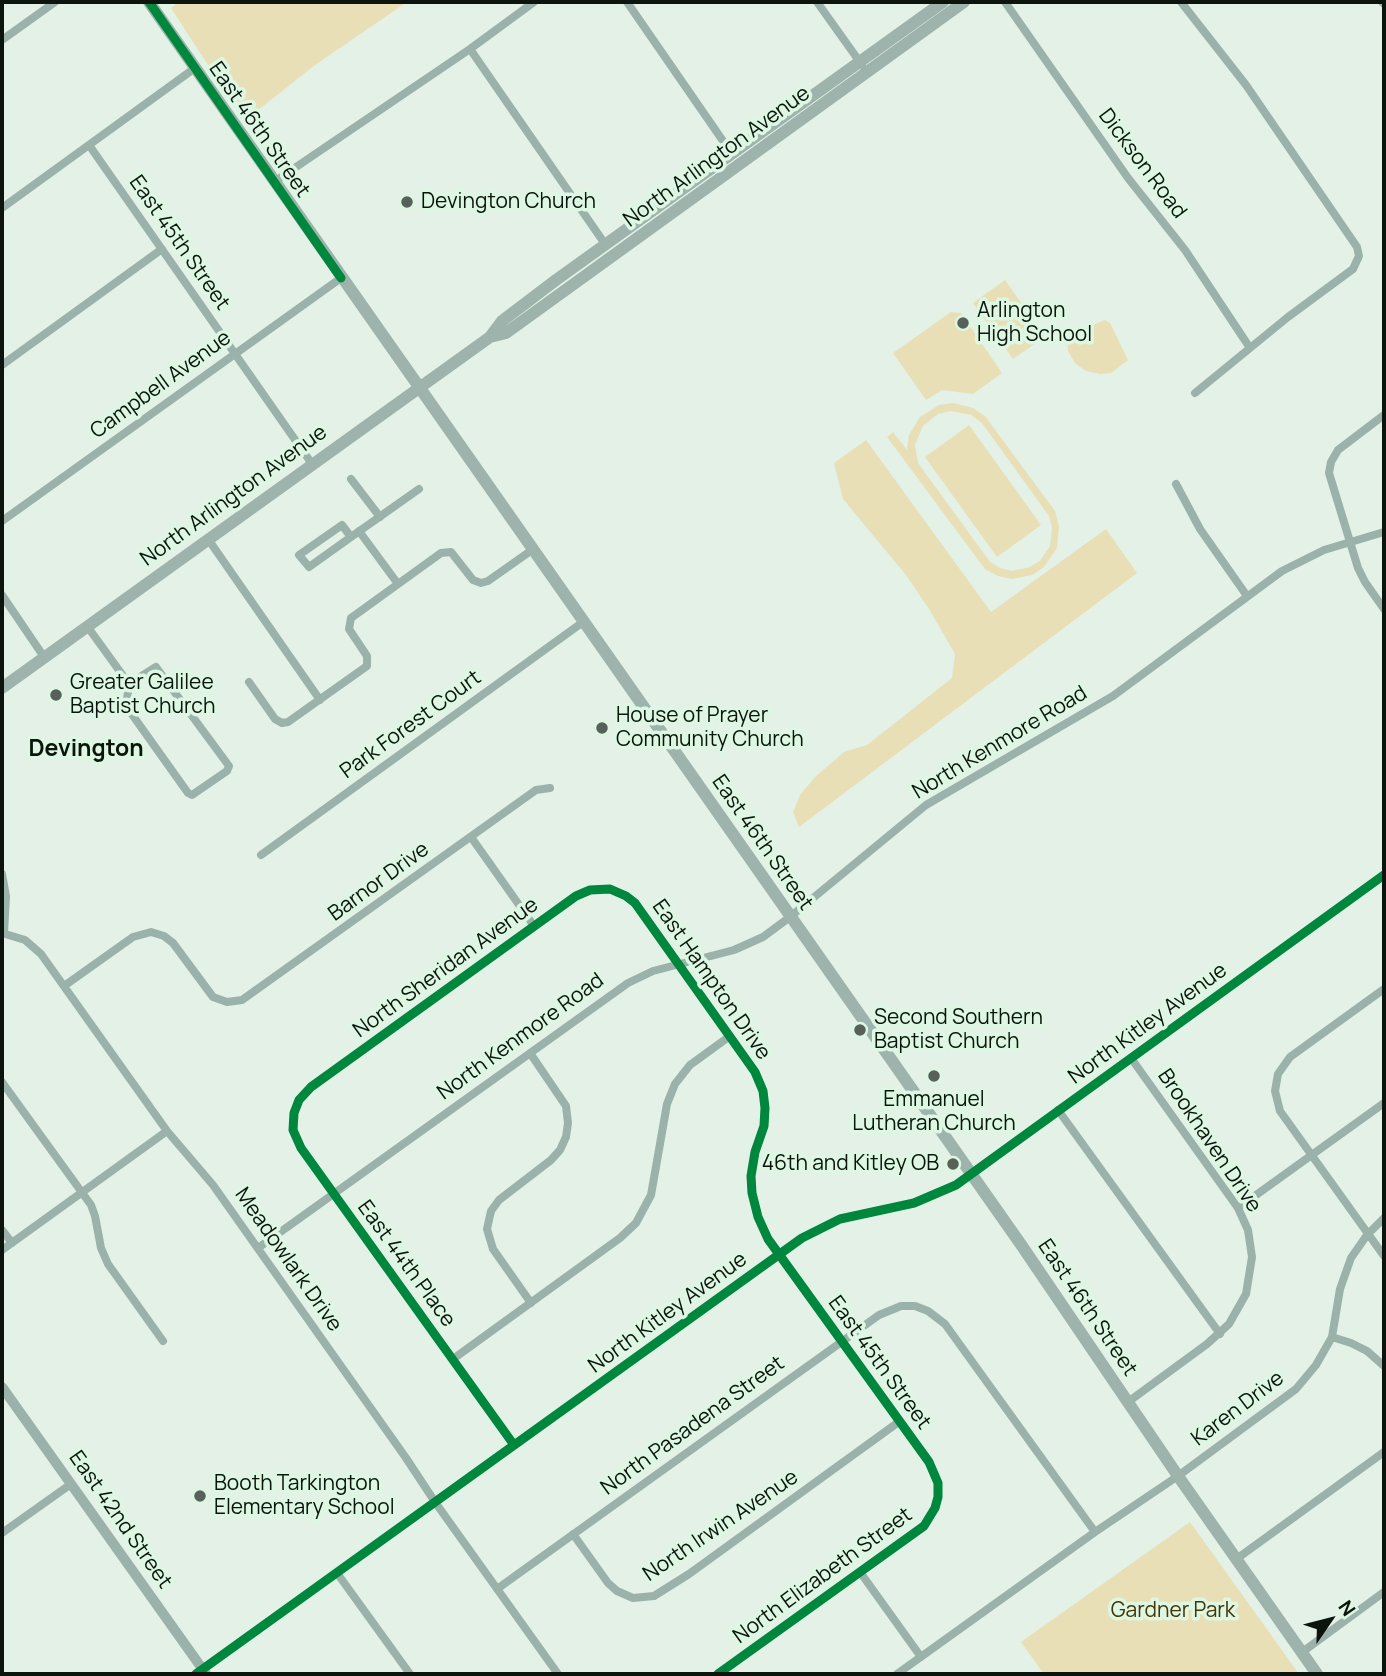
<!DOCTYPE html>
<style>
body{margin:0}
#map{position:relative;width:1386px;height:1676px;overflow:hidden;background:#e3f1e6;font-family:Manrope,sans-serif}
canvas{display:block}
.frame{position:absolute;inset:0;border:4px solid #0b140d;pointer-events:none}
.north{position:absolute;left:1295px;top:1585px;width:70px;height:70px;-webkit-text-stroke:5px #ddf7e3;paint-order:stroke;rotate:55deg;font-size:19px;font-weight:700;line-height:28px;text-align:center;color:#0b140d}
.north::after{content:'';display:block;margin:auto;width:24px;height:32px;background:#0b140d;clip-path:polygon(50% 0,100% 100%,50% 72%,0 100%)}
</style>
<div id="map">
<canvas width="1386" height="1676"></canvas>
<div class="frame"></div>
<div class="north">N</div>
</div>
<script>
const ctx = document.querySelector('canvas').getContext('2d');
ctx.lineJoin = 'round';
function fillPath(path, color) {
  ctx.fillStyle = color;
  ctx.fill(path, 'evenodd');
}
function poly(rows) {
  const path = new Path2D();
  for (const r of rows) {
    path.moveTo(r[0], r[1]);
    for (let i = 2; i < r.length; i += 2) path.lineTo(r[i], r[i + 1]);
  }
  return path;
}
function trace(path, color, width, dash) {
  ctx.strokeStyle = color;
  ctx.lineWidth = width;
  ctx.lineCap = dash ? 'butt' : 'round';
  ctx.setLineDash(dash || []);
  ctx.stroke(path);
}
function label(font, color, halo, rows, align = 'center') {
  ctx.font = font + ' Manrope,sans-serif';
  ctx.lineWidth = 7;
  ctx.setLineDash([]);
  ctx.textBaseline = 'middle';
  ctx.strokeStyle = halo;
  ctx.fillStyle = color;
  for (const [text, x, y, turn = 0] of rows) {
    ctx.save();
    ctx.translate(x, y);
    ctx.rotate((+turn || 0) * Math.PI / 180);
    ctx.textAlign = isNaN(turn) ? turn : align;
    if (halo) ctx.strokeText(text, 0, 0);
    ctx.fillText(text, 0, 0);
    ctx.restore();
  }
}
fillPath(poly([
 [179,2,407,2,315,65,262,107,243,119,171,8],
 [1005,280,1045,337,1013,359,973,303],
 [951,312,961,313,1002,373,973,394,942,390,926,400,893,353],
 [1105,320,1110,323,1128,360,1111,373,1100,374,1086,371,1075,363,1068,351,1067,336],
 [953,403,973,408,985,416,1055,511,1059,526,1057,548,1044,567,1032,575,1012,579,998,576,985,569,887,437,893,432,907,450,909,435,920,417,939,405],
 [951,411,971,415,982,423,1049,516,1052,528,1050,546,1040,561,1030,567,1012,571,1000,568,990,562,918,463,915,445,923,426,938,414],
 [969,425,1041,525,997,557,925,457],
 [866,440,991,612,1106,529,1137,573,799,827,793,812,800,795,814,778,844,752,867,745,952,678,955,654,929,609,906,575,843,499,834,463],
 [1190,1522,1299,1674,1044,1674,1021,1642]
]), '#e8dfb6');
trace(poly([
 [627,2,732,154],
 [817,2,862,65],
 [1005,2,1128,178,1185,250,1250,348],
 [1181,2,1246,85,1357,247,1359,256,1353,269,1288,317,1195,393],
 [1382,2,1384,4],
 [2,40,55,2],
 [470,49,605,244],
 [89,145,312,464],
 [274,182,470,49,534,2],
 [2,208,195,68],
 [2,365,162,249],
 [1384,415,1338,450,1331,462,1329,473,1358,568,1365,582,1384,609],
 [351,479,380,517],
 [1176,484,1200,529,1247,596],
 [2,521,341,278],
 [359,531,398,584],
 [351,537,342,525,299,555,309,567,351,537,419,489],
 [208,539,320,700],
 [2,595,44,657],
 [87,626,129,684],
 [156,667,229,766,227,771,192,795,188,793,126,706,129,684,156,667],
 [249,682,275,719,282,723,288,722,367,666,367,656,349,629,351,618,441,553,451,552,473,580,481,583,488,581,532,550],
 [471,837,534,926],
 [261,855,583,622],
 [2,874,6,896,4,933],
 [2,933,25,940,41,954,167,1131,213,1185,406,1458,435,1502,558,1674],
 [64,986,133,937,151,932,164,936,173,943,213,997,227,1002,242,1000,536,790,550,788],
 [1384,989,1290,1057,1278,1074,1275,1091,1280,1111,1384,1256],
 [530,1053,566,1106,568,1123,566,1137,560,1150,551,1160,499,1200,491,1211,487,1229,493,1249,531,1303],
 [2,1082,91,1205,95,1216,101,1248,108,1264,163,1341],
 [1058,1110,1220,1334],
 [1238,1208,1384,1103],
 [2,1230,12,1243],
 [258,1248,628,983,653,971,734,950,763,937,790,917,926,805,1113,696,1282,571,1324,550,1384,532],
 [2,1250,167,1131],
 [1332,1337,1351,1343,1367,1351,1384,1366],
 [453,1359,620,1238,636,1223,651,1195,667,1104,675,1084,690,1065,730,1036],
 [1128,1402,1207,1344,1229,1324,1246,1294,1252,1257,1248,1230,1238,1208,1131,1058],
 [514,1445,301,1148,293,1130,294,1113,299,1100,311,1087,576,896,590,890,610,889,626,896,635,903,755,1072,763,1091,765,1108,764,1126,755,1152,751,1176,752,1193,758,1217,768,1239,929,1462,938,1483,938,1497,935,1508,924,1526,718,1674],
 [2,1533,71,1484],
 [573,1534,608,1583,617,1591,633,1598,654,1596,689,1574,900,1421],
 [1235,1560,1384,1452],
 [860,1572,921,1657],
 [337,1573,410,1674],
 [497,1589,879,1315,901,1306,915,1306,928,1311,945,1324,1095,1532],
 [1301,1653,1384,1592],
 [196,1674,802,1238,840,1219,914,1203,956,1185,1384,875],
 [897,1674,1095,1532,1178,1476,1296,1389,1316,1365,1332,1337,1340,1289,1351,1258,1367,1235,1384,1218]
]), '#9bb2ab', 8);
trace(poly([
 [2,1387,206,1674]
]), '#9bb2ab', 10);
trace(poly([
 [149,2,1022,1246,1178,1476,1317,1674],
 [490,337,506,333,964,2],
 [2,688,490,337,502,321,556,280,943,2]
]), '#9db3ac', 12);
trace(poly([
 [149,2,341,278],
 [514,1445,301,1148,293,1130,294,1113,299,1100,311,1087,576,896,590,890,610,889,626,896,635,903,755,1072,763,1091,765,1108,764,1126,755,1152,751,1176,752,1193,758,1217,768,1239,929,1462,938,1483,938,1497,935,1508,924,1526,718,1674],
 [196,1674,802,1238,840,1219,914,1203,956,1185,1384,875]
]), '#00873e', 9);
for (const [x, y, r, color] of [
 [407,202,7,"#576159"],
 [963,323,7,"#576159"],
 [56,695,7,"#576159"],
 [602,728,7,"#576159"],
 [860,1030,7,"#576159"],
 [934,1076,7,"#576159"],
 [953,1164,7,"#576159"],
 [200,1496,7,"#576159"]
]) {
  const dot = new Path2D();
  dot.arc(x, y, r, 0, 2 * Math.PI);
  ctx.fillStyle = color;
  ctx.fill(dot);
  trace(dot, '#ddf7e3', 2.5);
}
label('21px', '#0b140d', '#ddf7e3', [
 ["East 46th Street",259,130,55],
 ["North Arlington Avenue",717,157,-36],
 ["Dickson Road",1142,164,53],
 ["East 45th Street",179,243,55],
 ["Campbell Avenue",161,385,-36],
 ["North Arlington Avenue",234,496,-36],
 ["Park Forest Court",411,725,-36],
 ["North Kenmore Road",1000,743,-31],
 ["East 46th Street",762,843,55],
 ["Barnor Drive",379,882,-36],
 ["North Sheridan Avenue",446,968,-36],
 ["East Hampton Drive",711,980,55],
 ["North Kitley Avenue",1148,1024,-36],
 ["North Kenmore Road",521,1037,-36],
 ["Brookhaven Drive",1209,1141,56],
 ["Meadowlark Drive",288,1260,55],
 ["East 44th Place",406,1264,54],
 ["East 46th Street",1087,1308,56],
 ["North Kitley Avenue",668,1313,-36],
 ["East 45th Street",879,1363,54],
 ["Karen Drive",1238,1409,-37],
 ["North Pasadena Street",693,1426,-36],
 ["East 42nd Street",120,1520,55],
 ["North Irwin Avenue",721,1526,-34],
 ["North Elizabeth Street",823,1576,-36]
]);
label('21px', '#0b140d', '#ddf7e3', [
 ["Devington Church",421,202],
 ["Arlington",977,311],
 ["High School",977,335],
 ["Greater Galilee",70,683],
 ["Baptist Church",70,707],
 ["House of Prayer",616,716],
 ["Community Church",616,740],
 ["Second Southern",874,1018],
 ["Baptist Church",874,1042],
 ["Emmanuel",934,1100,"center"],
 ["Lutheran Church",934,1124,"center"],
 ["46th and Kitley OB",939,1164,"right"],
 ["Booth Tarkington",214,1484],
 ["Elementary School",214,1508]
], 'left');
label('21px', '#453507', '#ddf7e3', [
 ["Gardner Park",1173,1611]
]);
label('bold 23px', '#0b140d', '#ddf7e3', [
 ["Devington",86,750]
]);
</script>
